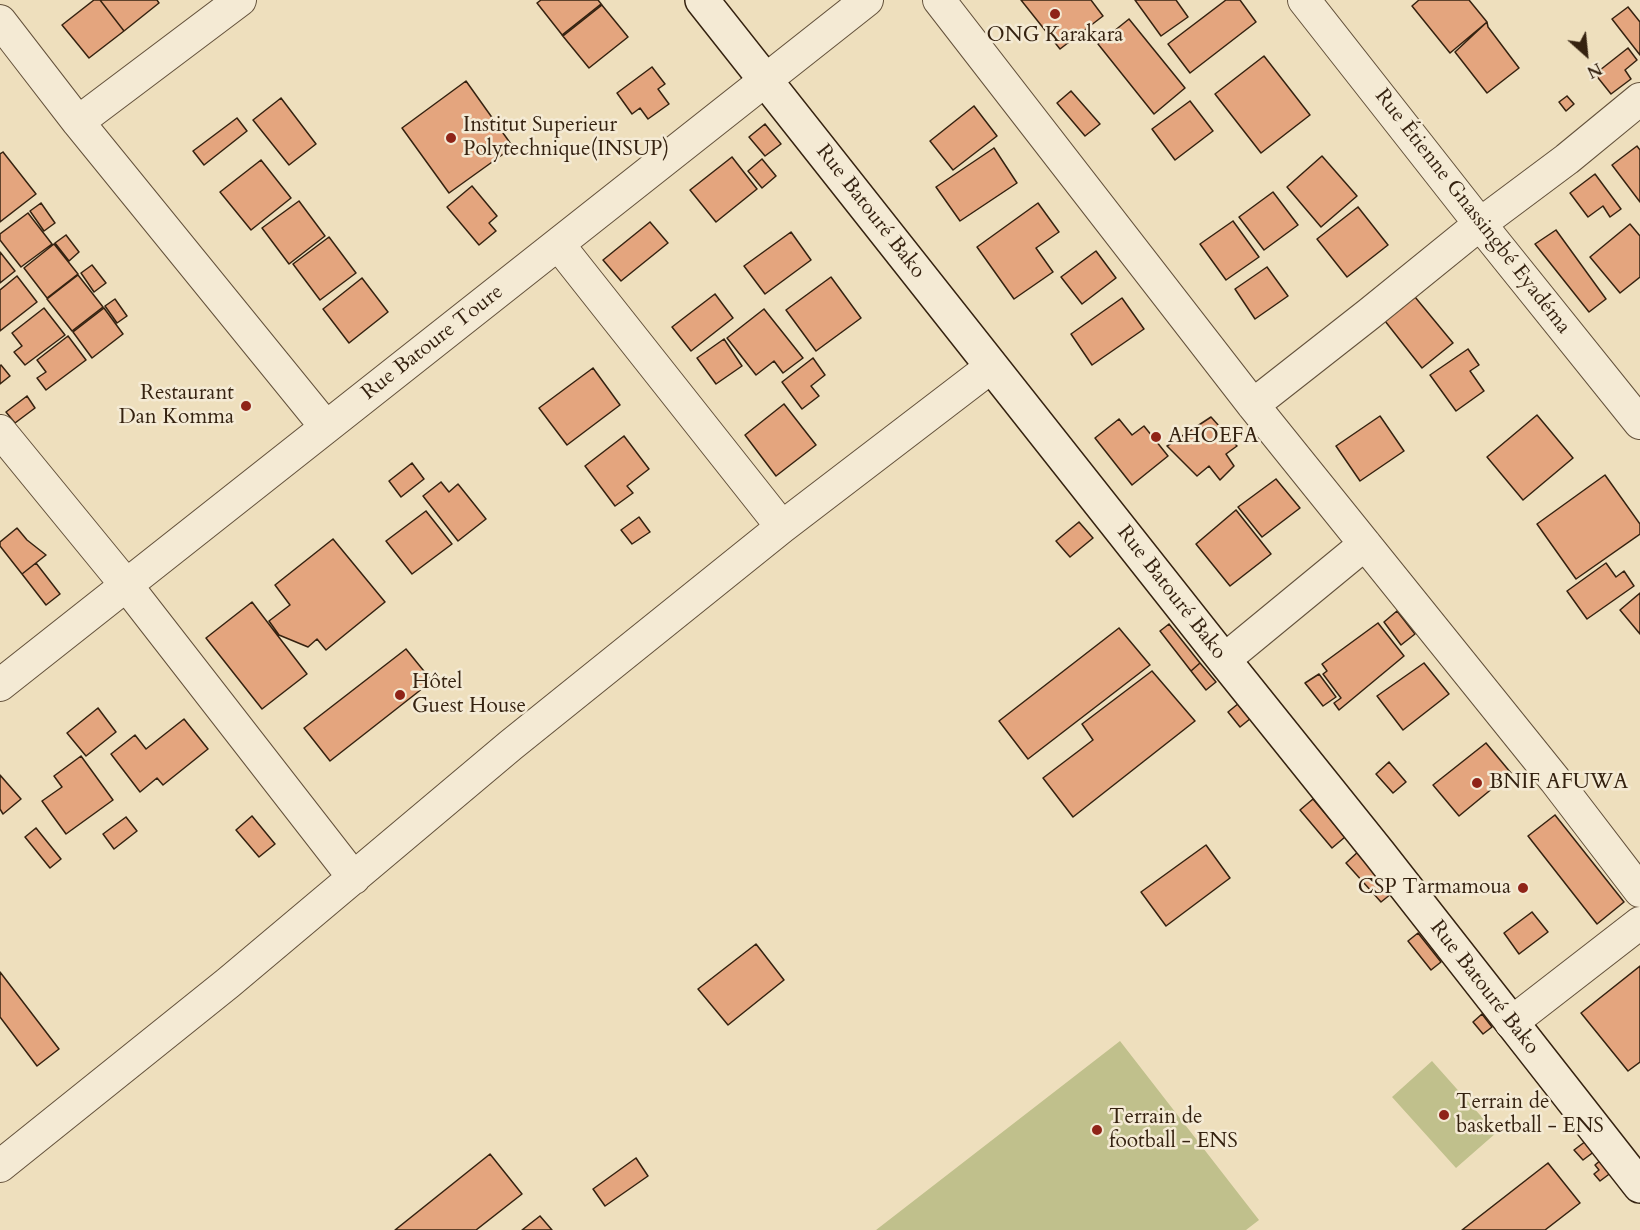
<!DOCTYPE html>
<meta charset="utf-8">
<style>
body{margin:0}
#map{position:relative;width:1640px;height:1230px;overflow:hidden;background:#eedfbd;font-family:Cardo,serif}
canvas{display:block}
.north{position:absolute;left:1556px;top:24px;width:60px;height:60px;-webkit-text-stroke:4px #f4ead4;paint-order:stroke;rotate:153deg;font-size:16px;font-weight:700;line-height:24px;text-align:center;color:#352210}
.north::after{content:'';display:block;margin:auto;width:21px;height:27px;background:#352210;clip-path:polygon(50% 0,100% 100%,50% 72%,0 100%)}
</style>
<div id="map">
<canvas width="1640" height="1230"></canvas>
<div class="north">N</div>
</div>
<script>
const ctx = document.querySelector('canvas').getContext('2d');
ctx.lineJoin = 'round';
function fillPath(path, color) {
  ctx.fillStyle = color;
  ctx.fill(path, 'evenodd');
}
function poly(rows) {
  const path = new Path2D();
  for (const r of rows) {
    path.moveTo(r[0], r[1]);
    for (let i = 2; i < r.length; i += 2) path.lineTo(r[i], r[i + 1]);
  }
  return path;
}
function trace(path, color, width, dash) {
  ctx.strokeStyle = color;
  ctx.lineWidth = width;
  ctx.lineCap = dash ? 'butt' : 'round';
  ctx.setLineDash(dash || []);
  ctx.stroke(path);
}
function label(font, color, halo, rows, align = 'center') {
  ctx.font = font + ' Cardo,serif';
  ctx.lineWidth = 5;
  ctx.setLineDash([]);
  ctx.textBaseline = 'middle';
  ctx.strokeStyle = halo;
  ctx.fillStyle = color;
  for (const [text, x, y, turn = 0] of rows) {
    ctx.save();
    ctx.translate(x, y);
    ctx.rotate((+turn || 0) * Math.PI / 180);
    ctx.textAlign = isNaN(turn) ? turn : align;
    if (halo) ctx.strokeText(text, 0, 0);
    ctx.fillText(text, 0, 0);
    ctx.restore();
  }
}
fillPath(poly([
 [1120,1041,1259,1220,1246,1230,876,1230],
 [1432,1061,1496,1133,1456,1168,1392,1097]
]), '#c0c08c');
const building = poly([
 [94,0,100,0,124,31,89,58,62,25,94,0],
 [100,0,157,0,159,3,124,31,100,0],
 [541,0,598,0,602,5,563,36,537,3,541,0],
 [1021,0,1091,0,1103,16,1060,49,1021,0],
 [1135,0,1176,0,1188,17,1161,36,1135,0],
 [1226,0,1240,0,1256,22,1190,73,1168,44,1226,0],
 [1419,0,1469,0,1487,22,1450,53,1412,6,1419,0],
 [601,4,628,37,589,68,562,35,601,4],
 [1628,7,1640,22,1640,55,1612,19,1628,7],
 [1129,19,1185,88,1154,114,1098,44,1129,19],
 [1487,22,1488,27,1519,68,1487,93,1455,52,1487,22],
 [1628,48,1637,60,1625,70,1631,79,1611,94,1595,74,1628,48],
 [1264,56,1310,115,1261,153,1215,94,1264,56],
 [652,67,665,84,658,89,669,104,648,119,640,108,632,114,617,93,652,67],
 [466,81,513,147,449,193,402,128,466,81],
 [1071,91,1100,124,1085,136,1057,103,1071,91],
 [1567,96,1574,104,1566,111,1559,102,1567,96],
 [281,98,316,144,289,165,253,120,281,98],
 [1190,101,1213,131,1175,160,1152,129,1190,101],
 [974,106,997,136,953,170,930,141,974,106],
 [237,118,247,131,204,165,193,151,237,118],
 [765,124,781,144,765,156,749,137,765,124],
 [1637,146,1640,150,1640,202,1612,165,1637,146],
 [994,148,1017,183,960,221,936,187,994,148],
 [3,152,36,194,0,222,0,154,3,152],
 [1322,156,1357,196,1321,227,1287,187,1322,156],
 [732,157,757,189,716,222,690,190,732,157],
 [762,159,776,176,762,188,748,171,762,159],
 [261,160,291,198,251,230,220,192,261,160],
 [1595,174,1621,209,1610,217,1603,206,1588,217,1570,193,1595,174],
 [472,186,497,216,489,223,496,231,479,245,447,207,472,186],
 [1273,192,1298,225,1264,250,1239,217,1273,192],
 [299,201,325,236,289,264,262,228,299,201],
 [41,203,55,223,44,231,30,211,41,203],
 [1038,203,1059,232,1036,248,1053,272,1014,299,977,247,1038,203],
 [1358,207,1388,245,1347,277,1317,239,1358,207],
 [28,213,52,244,21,267,0,240,0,234,28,213],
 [1233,221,1259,257,1226,280,1200,244,1233,221],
 [650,222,668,243,621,281,603,260,650,222],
 [1630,224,1640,236,1640,277,1620,293,1590,257,1630,224],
 [1556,230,1606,299,1589,312,1535,244,1556,230],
 [791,232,811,260,765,294,744,266,791,232],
 [66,235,79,252,69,261,55,243,66,235],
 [329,237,356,273,320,300,293,264,329,237],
 [54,244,78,274,47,298,24,268,54,244],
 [1096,251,1116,278,1082,304,1061,277,1096,251],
 [0,252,15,271,0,283,0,252],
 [92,265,106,283,94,292,81,273,92,265],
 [1267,267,1288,296,1255,319,1235,289,1267,267],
 [78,275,103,307,72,331,47,299,78,275],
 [17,276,37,302,0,331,0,290,17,276],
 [831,277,861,318,816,351,786,310,831,277],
 [362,278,388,312,349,343,323,309,362,278],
 [715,294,733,318,691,351,672,327,715,294],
 [1415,297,1453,343,1422,368,1385,321,1415,297],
 [1122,298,1144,329,1092,365,1071,334,1122,298],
 [115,299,127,316,117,323,105,306,115,299],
 [44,308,65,335,25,365,14,352,22,346,12,333,44,308],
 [104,308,123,334,92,358,73,332,104,308],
 [764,309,803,358,783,373,774,361,756,375,727,338,764,309],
 [68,336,86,360,46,390,37,378,46,372,37,360,68,336],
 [724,339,742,366,716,384,697,358,724,339],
 [1468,349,1479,365,1470,371,1484,391,1456,411,1430,375,1468,349],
 [813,358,825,375,811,386,819,396,802,409,782,382,813,358],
 [1,365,10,376,0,384,0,366,1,365],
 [593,368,620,405,567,445,539,408,593,368],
 [27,396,35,408,15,423,6,412,27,396],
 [784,404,816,445,776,476,745,435,784,404],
 [1537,415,1573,458,1523,500,1487,457,1537,415],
 [1380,416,1404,451,1360,481,1336,446,1380,416],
 [1211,417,1237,446,1226,454,1234,466,1220,480,1209,466,1197,476,1167,446,1211,417],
 [1119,419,1132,435,1144,426,1168,456,1132,485,1095,438,1119,419],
 [624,436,649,469,627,486,633,493,615,506,585,466,624,436],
 [412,463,424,479,401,497,389,481,412,463],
 [1605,475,1640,524,1640,534,1576,579,1537,524,1605,475],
 [1276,479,1300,508,1262,537,1238,507,1276,479],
 [441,482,449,492,458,484,486,519,458,541,423,496,441,482],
 [1236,510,1271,554,1230,586,1196,544,1236,510],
 [426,511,452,544,412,574,386,541,426,511],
 [639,517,650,532,632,544,621,530,639,517],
 [1079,522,1093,538,1070,557,1056,541,1079,522],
 [17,528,27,540,46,555,22,574,0,546,0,542,17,528],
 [333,539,385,602,326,650,317,639,308,647,279,635,269,621,290,605,275,585,333,539],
 [36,563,60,594,46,605,22,574,36,563],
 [1606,563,1616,577,1624,571,1634,586,1587,619,1567,591,1606,563],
 [1640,593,1640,634,1620,610,1640,593],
 [252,602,307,674,262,709,206,638,252,602],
 [1397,611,1415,634,1401,645,1384,622,1397,611],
 [1378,623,1404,656,1339,710,1334,703,1341,698,1323,674,1327,671,1322,664,1378,623],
 [1169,624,1200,663,1191,671,1160,631,1169,624],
 [1119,628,1150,665,1028,759,999,721,1119,628],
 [406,649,432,681,330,761,304,728,406,649],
 [1200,663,1216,682,1206,690,1191,671,1200,663],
 [1424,663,1449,694,1403,730,1377,696,1424,663],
 [1152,671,1195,721,1073,817,1043,778,1093,740,1082,724,1152,671],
 [1319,674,1336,697,1323,706,1305,683,1319,674],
 [1244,699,1256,714,1240,727,1228,712,1244,699],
 [98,708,116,732,86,756,67,733,98,708],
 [184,719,208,749,163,785,157,778,140,792,111,754,135,735,146,749,184,719],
 [1486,743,1511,773,1459,816,1433,785,1486,743],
 [81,756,113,800,66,834,42,801,62,787,54,776,81,756],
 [1389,762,1406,782,1393,793,1376,774,1389,762],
 [0,775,21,799,3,814,0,809,0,775],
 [1313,799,1345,837,1332,848,1300,810,1313,799],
 [1555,815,1624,902,1597,924,1528,836,1555,815],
 [252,816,275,844,259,857,236,830,252,816],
 [126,817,137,831,114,849,103,834,126,817],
 [36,828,61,859,50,868,25,837,36,828],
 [1206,845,1230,878,1166,926,1141,892,1206,845],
 [1360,850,1396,890,1381,902,1346,863,1360,850],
 [1532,912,1548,932,1519,954,1504,933,1532,912],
 [1418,933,1441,962,1431,970,1408,941,1418,933],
 [756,944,784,980,728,1025,698,989,756,944],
 [1640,966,1640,1062,1628,1071,1581,1013,1640,966],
 [0,972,59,1049,37,1066,0,1017,0,972],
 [1482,1014,1492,1027,1483,1034,1473,1022,1482,1014],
 [1586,1141,1595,1151,1583,1160,1574,1150,1586,1141],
 [490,1154,522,1194,476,1230,395,1230,490,1154],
 [636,1158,648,1176,605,1206,593,1189,636,1158],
 [1602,1159,1612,1172,1600,1181,1594,1174,1599,1170,1595,1165,1602,1159],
 [1548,1163,1580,1203,1545,1230,1462,1230,1548,1163],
 [540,1216,552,1230,522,1230,540,1216]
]);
fillPath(building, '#e4a57e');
trace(building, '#352210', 1.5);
const minor = poly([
 [939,0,1253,405,1555,780,1640,891],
 [1304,0,1480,224,1640,423],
 [0,21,78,122,326,427],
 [78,122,240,0],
 [558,244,782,527],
 [1253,405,1369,314,1480,224,1567,159,1640,99],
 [0,431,127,586,354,878],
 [1224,660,1365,544],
 [0,685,867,0],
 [1511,1023,1640,923],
 [0,1166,228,983,511,745,782,527,991,367]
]);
const secondary = poly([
 [702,0,1224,660,1379,853,1640,1186]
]);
trace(minor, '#63513b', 34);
trace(secondary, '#352210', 36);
trace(minor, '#f4ead4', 32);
trace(secondary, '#f4ead4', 33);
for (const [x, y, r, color] of [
 [1055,14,6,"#8f2418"],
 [451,138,6,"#8f2418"],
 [246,406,6,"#8f2418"],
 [1156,437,6,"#8f2418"],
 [400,695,6,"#8f2418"],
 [1477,783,6,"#8f2418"],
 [1523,888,6,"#8f2418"],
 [1444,1115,6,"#8f2418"],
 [1097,1130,6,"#8f2418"]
]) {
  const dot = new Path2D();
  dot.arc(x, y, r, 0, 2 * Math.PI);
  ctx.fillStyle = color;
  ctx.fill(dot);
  trace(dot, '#f4ead4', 2);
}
label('21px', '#352210', '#f4ead4', [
 ["ONG Karakara",1055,36,"center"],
 ["Institut Superieur",463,126],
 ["Polytechnique(INSUP)",463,150],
 ["Restaurant",234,394,"right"],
 ["Dan Komma",234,418,"right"],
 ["AHOEFA",1168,437],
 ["Hôtel",412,683],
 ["Guest House",412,707],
 ["BNIF AFUWA",1489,783],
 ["CSP Tarmamoua",1511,888,"right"],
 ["Terrain de",1456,1103],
 ["basketball - ENS",1456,1127],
 ["Terrain de",1109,1118],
 ["football - ENS",1109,1142]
], 'left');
label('21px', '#352210', '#f4ead4', [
 ["Rue Batouré Bako",870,212,52],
 ["Rue Étienne Gnassingbé Eyadéma",1472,212,52],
 ["Rue Batoure Toure",433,343,-38],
 ["Rue Batouré Bako",1171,593,52],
 ["Rue Batouré Bako",1484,988,52]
]);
</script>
